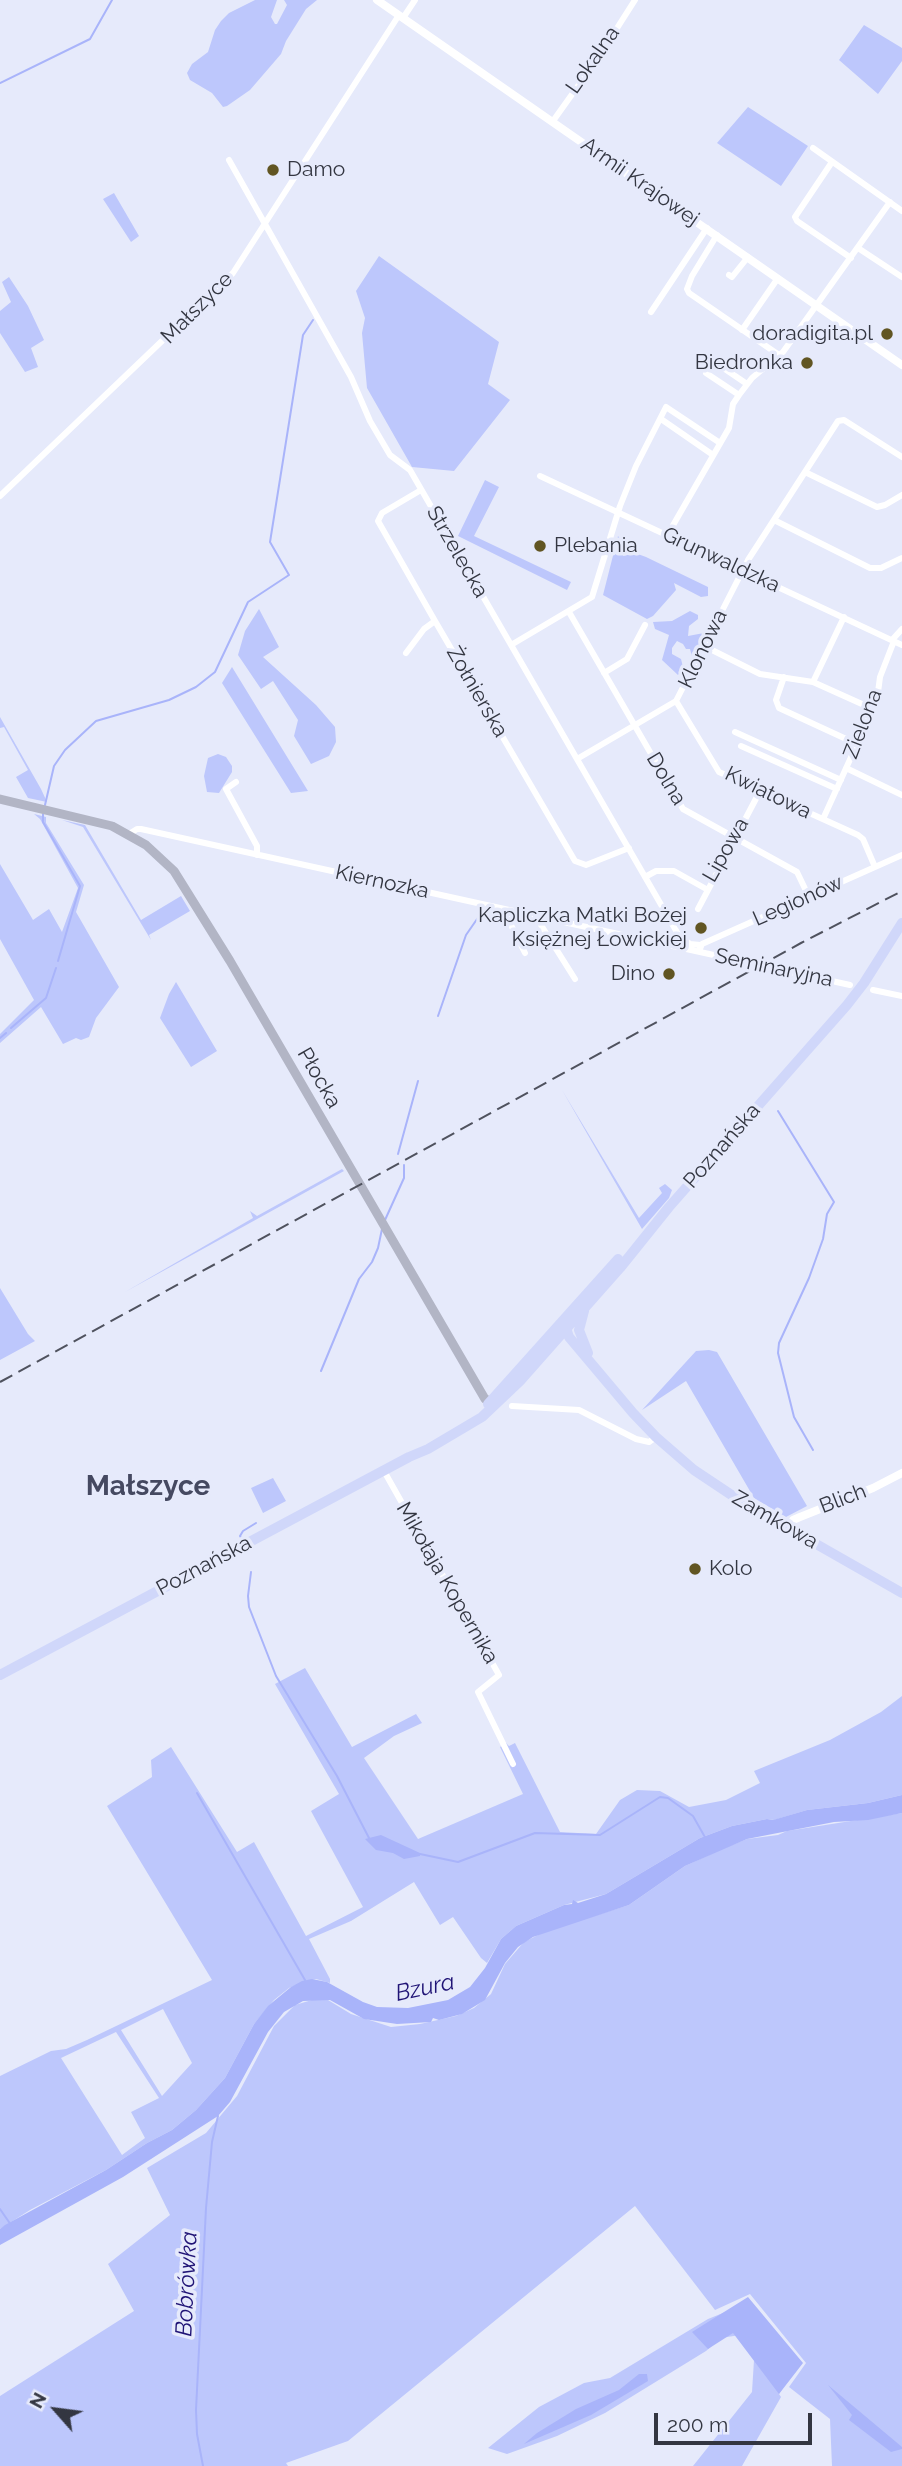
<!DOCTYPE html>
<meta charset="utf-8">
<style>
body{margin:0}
#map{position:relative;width:902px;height:2466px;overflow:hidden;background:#e6eafb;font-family:Raleway,sans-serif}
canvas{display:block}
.north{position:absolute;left:21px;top:2375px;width:70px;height:70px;-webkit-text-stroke:5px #e6eafb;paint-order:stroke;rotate:298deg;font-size:19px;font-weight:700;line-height:28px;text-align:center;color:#333641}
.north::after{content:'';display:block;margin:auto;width:24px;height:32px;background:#333641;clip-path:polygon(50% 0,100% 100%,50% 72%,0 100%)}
.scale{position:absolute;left:654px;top:2413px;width:158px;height:32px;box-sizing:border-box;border:4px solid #333641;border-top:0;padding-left:9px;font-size:21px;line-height:24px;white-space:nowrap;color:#333641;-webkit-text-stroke:5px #e6eafb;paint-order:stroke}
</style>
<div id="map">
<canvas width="902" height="2466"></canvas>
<div class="north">N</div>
<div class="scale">200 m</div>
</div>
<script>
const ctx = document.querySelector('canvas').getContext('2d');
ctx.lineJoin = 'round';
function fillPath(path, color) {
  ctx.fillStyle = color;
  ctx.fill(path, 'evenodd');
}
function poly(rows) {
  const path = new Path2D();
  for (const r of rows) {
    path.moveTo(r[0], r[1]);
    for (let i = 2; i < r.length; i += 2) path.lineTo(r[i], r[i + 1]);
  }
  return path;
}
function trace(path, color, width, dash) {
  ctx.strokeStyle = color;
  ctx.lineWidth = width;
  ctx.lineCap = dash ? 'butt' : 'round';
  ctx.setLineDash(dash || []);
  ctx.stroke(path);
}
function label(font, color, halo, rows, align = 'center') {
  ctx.font = font + ' Raleway,sans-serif';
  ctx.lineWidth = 7;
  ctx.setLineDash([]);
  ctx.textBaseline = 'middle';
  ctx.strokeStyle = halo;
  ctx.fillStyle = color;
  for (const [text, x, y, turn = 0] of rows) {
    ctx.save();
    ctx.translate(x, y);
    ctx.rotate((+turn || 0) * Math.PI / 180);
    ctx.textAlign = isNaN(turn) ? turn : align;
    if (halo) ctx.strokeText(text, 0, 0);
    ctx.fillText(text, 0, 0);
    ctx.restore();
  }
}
fillPath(poly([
 [255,0,277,0,271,17,275,24,277,24,287,5,284,0,317,0,306,9,286,41,281,54,250,90,227,106,223,107,212,93,190,80,187,73,192,64,208,52,215,30,221,21,229,13],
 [864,25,902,48,902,61,878,94,839,60],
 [748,107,808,146,781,186,717,143],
 [114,193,139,236,131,242,103,199],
 [379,256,499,342,488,384,510,400,454,471,412,467,367,388,362,333,365,318,356,291],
 [9,277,28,306,44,340,31,348,38,367,25,372,0,333,0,311,11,302,2,282],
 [485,480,499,487,474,536,571,582,567,590,458,536],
 [618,536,625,546,623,556,635,553,646,557,708,587,708,596,701,597,674,583,676,590,653,616,647,619,603,595],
 [259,609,279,647,263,657,316,705,335,727,336,742,329,756,311,764,294,736,298,720,273,681,261,689,238,655,245,631],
 [690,611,698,615,698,619,689,626,688,636,704,633,704,639,696,655,692,657,690,649,686,649,683,644,677,641,672,648,672,654,681,659,682,663,683,668,678,675,662,660,669,635,655,629,653,622,672,621],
 [232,667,308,791,291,793,222,683],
 [0,717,41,789,47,802,28,798,16,777,28,770,4,727,0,728],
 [218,754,226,757,232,766,232,772,219,793,207,792,204,776,208,758],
 [34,814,46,817,46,823,84,885,76,912,119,987,96,1018,89,1037,81,1040,76,1038,63,1044,41,1007,0,1043,0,1034,34,1000,0,939,0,864,33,920,49,909,62,932,78,888,40,819],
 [62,820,85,825,141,920,181,896,190,911,149,935,151,940,83,827],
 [176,982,217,1051,191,1067,160,1018,169,994],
 [562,1090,639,1218,662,1193,659,1188,665,1184,672,1190,669,1198,642,1229],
 [342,1169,344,1171,125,1292,253,1218,250,1211,257,1216],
 [0,1288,28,1334,35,1341,0,1360],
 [709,1350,717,1352,807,1506,786,1517,754,1498,686,1381,642,1410,696,1351],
 [273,1478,286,1501,263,1513,251,1488],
 [305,1668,352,1747,416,1714,422,1723,394,1736,364,1758,418,1839,523,1794,500,1747,506,1743,509,1746,515,1743,560,1832,596,1834,620,1800,637,1790,660,1791,689,1807,726,1800,760,1783,754,1771,830,1740,881,1712,902,1696,902,1795,868,1803,807,1810,774,1820,767,1819,732,1826,700,1838,606,1894,564,1905,516,1926,501,1939,487,1963,481,1958,453,1917,440,1925,414,1882,351,1921,309,1939,330,1979,330,1983,316,1979,306,1981,289,1988,274,2000,254,2024,225,2078,196,2110,172,2130,147,2143,106,2170,30,2210,0,2229,0,2076,51,2051,66,2049,87,2040,212,1980,107,1806,152,1777,151,1760,171,1747,237,1852,254,1842,306,1936,363,1907,311,1811,339,1794,275,1684],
 [163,2009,192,2063,162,2096,121,2030],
 [116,2032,159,2098,131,2112,145,2138,122,2155,61,2058],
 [902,1813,902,2466,832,2466,830,2419,789,2387,806,2363,750,2294,715,2310,635,2206,348,2441,286,2463,288,2466,0,2466,0,2396,134,2311,108,2264,170,2215,147,2168,206,2133,237,2096,274,2026,295,2005,312,2000,328,2000,351,2014,391,2027,420,2024,456,2016,474,2008,491,1994,505,1964,524,1942,546,1931,629,1905,685,1866,722,1849,747,1839,778,1835,787,1831],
 [743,2305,798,2366,779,2394,781,2397,742,2466,693,2466,752,2392,754,2360,740,2335,721,2338,706,2351,605,2413,557,2436,507,2454,488,2448,539,2407,584,2383,610,2378,708,2319]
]), '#bdc7fc');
fillPath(poly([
 [902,1795,902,1813,868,1820,834,1822,747,1839,685,1866,629,1905,533,1937,518,1947,505,1963,485,2000,462,2014,439,2020,433,2018,431,2022,397,2024,364,2019,330,2000,303,2001,284,2012,268,2032,230,2102,218,2116,123,2177,0,2245,0,2229,5,2225,106,2170,147,2143,172,2130,196,2110,225,2078,254,2024,268,2006,291,1987,302,1981,312,1979,327,1982,363,2002,377,2007,408,2008,448,2000,470,1987,485,1968,501,1939,516,1926,564,1905,572,1904,573,1900,578,1903,606,1894,700,1838,732,1826,767,1819,773,1820,807,1810,868,1803],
 [381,1835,420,1853,420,1856,404,1859,393,1853,376,1850,365,1839],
 [748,2297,803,2363,779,2394,733,2333,708,2349,692,2332],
 [639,2374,647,2374,648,2381,591,2415,524,2444,537,2433,576,2409,619,2390],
 [828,2385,902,2447,902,2449,891,2452,849,2420,852,2415]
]), '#a9b4fa');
trace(poly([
 [0,83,90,39,112,0],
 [45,805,54,766,65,750,96,721,169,700,196,687,215,672,248,602,289,575,270,542,303,335,313,320],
 [43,814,43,822,80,886,58,961],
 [438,1016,466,935,484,909],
 [11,1028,46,998,56,968],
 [0,1038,6,1033],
 [778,1111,834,1202,827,1214,823,1239,809,1278,779,1343,778,1353,794,1417,813,1450],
 [398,1154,418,1081],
 [385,1220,404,1178,404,1165],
 [321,1371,359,1279,372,1262,378,1248,382,1229],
 [243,1541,240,1536,243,1531,256,1523],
 [251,1572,248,1596,249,1607,276,1676,337,1776,369,1838],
 [197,1793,305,1980],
 [420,1854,458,1862,535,1833,600,1835,660,1797,668,1798,693,1816,706,1839],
 [0,2209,11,2225],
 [203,2466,197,2434,196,2410,206,2208,212,2142,218,2116]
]), '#a9b4fa', 2);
trace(poly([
 [403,18,415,0],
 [553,121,598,58,635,0],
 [813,148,902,211],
 [229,160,351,377,370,421,390,455,410,470,678,934,679,947],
 [832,162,795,217,797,221,851,258],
 [717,235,692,276,687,289,689,293,779,355],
 [858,248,902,277],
 [729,275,732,277,748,257],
 [651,312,707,228],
 [742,330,778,278],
 [719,365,747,384],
 [706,373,739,395],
 [661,419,713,455],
 [805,472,877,507,885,505,902,495],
 [540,476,902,645],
 [421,490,382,513,378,521,435,621,575,861,586,865,629,848],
 [0,496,233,273,399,15],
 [774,520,870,568,881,568,902,558],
 [668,534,729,428,733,404,739,395,752,378,783,352,890,202],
 [569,612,683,809,797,872,809,897],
 [892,640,902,629],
 [511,645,592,597,620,506,636,466,666,407,720,443],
 [704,646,760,674,813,682,873,709],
 [406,653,424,629,435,621],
 [604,673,627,659,645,625],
 [784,677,776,700,779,708,857,744],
 [813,682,844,617],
 [676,701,719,772,858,835,863,839,875,867],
 [735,732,841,780],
 [741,746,837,789],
 [577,759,676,701,748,560,838,421,844,420,902,457],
 [846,768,902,795],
 [236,782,226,789,257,846,257,855],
 [823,819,877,700,880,677,894,641],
 [129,834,137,829,141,829,850,985],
 [645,877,656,871,674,871,708,890,760,791],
 [698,909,708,890],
 [507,910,507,917,525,953],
 [542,917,541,925,575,979],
 [679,936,690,944,700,945],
 [699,951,702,944,902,855],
 [873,990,902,996],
 [512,1406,579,1410,636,1439,649,1442,656,1437],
 [384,1471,499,1675,478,1692,513,1764]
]), '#fff', 6);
trace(poly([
 [377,0,902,365],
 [788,1528,793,1520,800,1517,873,1488,902,1473]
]), '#fff', 8);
trace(poly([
 [0,799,112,826,146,845,174,871,230,961,485,1399,496,1403]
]), '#b2b5c5', 9);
trace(poly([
 [584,1311,579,1330,588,1353],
 [566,1328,569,1337,633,1413,656,1437,694,1470,739,1500,902,1593],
 [488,1404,618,1259],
 [0,1675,409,1457,428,1449,482,1417,521,1380,620,1268,669,1207,847,1005,864,983,902,923]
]), '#d0d7fa', 10);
trace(poly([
 [0,1382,801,943,902,891]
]), '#4f525e', 2, [14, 7]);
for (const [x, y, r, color] of [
 [273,170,7,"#615522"],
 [887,334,7,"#615522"],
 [807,363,7,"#615522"],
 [540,546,7,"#615522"],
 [701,928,7,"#615522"],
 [669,974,7,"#615522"],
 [695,1569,7,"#615522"]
]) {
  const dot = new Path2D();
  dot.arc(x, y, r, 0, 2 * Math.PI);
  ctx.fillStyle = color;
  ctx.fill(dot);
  trace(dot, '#e6eafb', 2.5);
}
label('21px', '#333641', '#e6eafb', [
 ["Lokalna",593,60,-55],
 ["Armii Krajowej",640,182,35],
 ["Małszyce",197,308,-45],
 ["Strzelecka",457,552,60],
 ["Grunwaldzka",721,560,25],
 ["Klonowa",703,649,-64],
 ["Żołnierska",477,692,60],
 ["Zielona",863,724,-69],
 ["Dolna",666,779,59],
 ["Kwiatowa",768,793,26],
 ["Lipowa",726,850,-60],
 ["Kiernozka",382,882,12],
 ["Legionów",798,901,-24],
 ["Seminaryjna",774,968,12],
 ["Płocka",319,1078,60],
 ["Poznańska",722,1146,-49],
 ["Blich",843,1499,-21],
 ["Zamkowa",775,1520,30],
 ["Poznańska",204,1566,-28],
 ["Mikołaja Kopernika",447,1583,60]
]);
label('21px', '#333641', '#e6eafb', [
 ["Damo",287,170,"left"],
 ["doradigita.pl",873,334],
 ["Biedronka",793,363],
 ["Plebania",554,546,"left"],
 ["Kapliczka Matki Bożej",687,916],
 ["Księżnej Łowickiej",687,940],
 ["Dino",655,974],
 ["Kolo",709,1569,"left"]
], 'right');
label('italic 23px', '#201476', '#e6eafb', [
 ["Bzura",425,1988,-12],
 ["Bobrówka",187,2284,-87]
]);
label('bold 28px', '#454961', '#e6eafb', [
 ["Małszyce",148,1487]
]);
</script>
